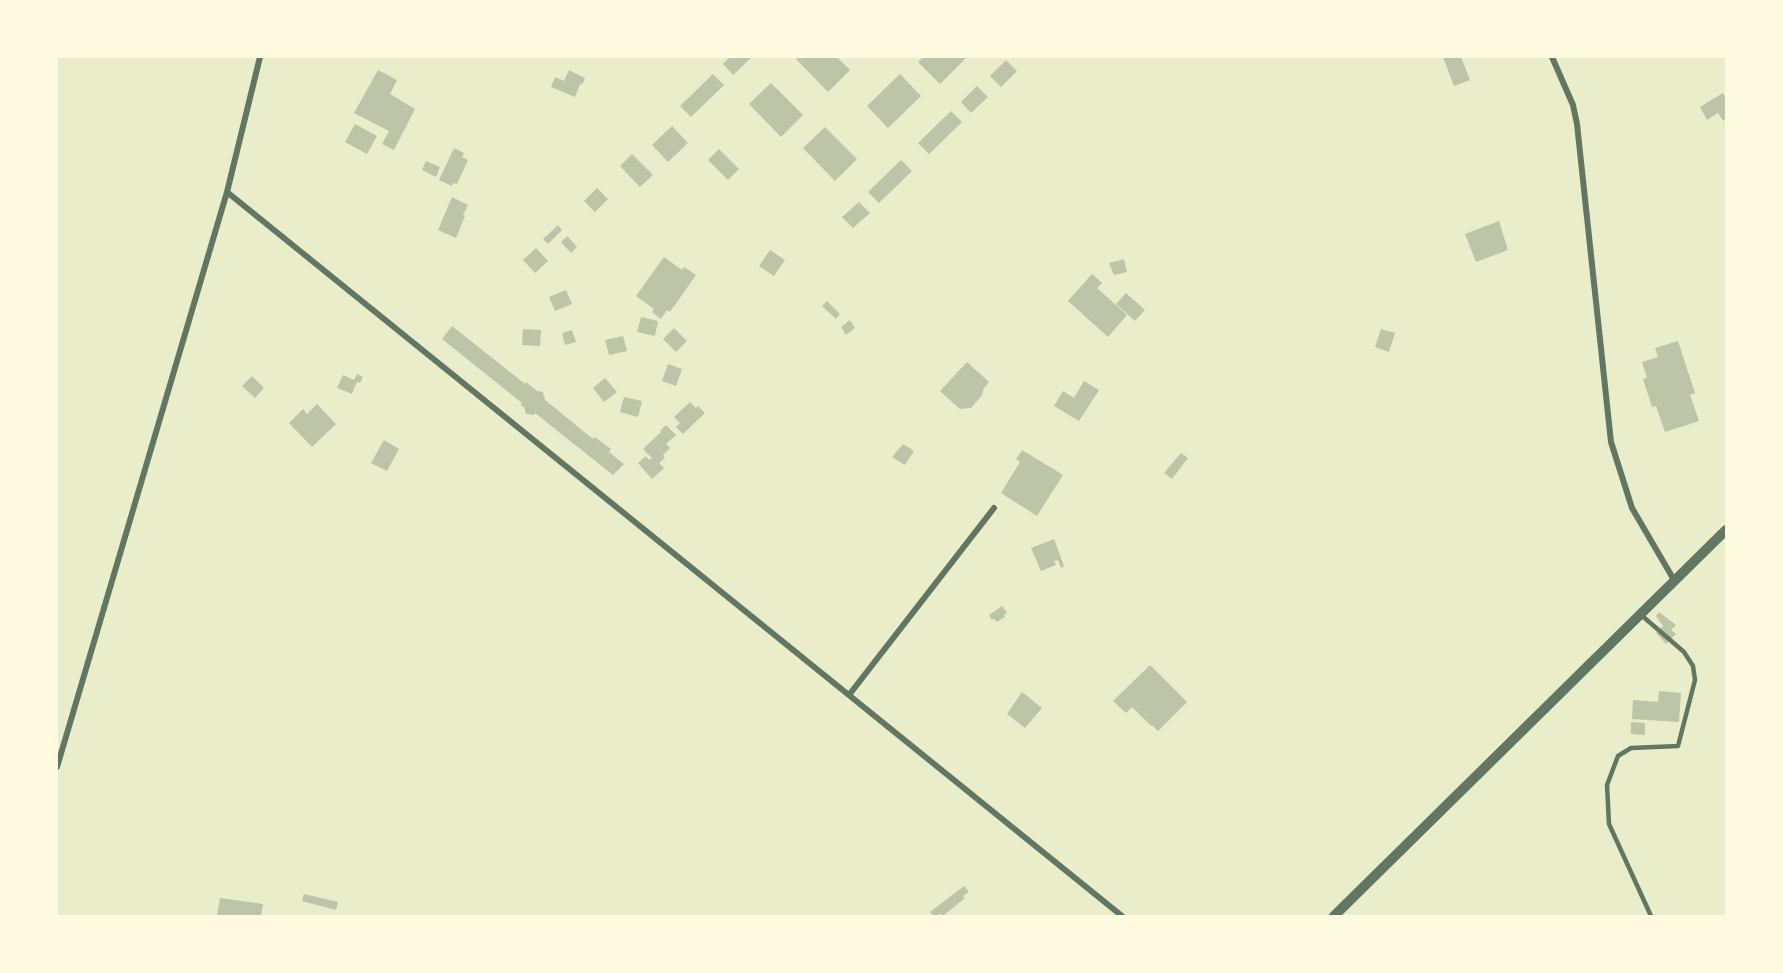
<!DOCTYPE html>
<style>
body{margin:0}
#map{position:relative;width:1783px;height:973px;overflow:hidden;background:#e9edc9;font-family:Figtree,sans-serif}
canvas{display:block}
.frame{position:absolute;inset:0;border:58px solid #fefae0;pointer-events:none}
</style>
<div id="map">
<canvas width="1783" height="973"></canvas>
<div class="frame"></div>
</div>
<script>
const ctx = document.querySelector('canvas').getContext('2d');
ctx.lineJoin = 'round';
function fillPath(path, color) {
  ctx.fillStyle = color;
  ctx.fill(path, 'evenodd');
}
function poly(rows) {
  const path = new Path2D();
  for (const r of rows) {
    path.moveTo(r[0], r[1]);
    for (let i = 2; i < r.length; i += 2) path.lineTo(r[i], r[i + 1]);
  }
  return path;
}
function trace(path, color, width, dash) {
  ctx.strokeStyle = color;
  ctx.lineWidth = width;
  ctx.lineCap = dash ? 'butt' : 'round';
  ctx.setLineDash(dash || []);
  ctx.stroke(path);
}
fillPath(poly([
 [730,57,752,57,733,75,723,64],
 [798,57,837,57,850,70,828,92,796,59],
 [923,57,967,57,940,84,918,62],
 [1443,57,1461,57,1470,80,1454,86],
 [1006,60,1017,71,1001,87,990,76],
 [378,70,397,80,390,94,415,109,394,150,382,144,389,131,354,113],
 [569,70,585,78,582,85,580,84,575,97,551,87,555,77,564,81],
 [713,74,724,85,691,117,680,106],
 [900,74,921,96,888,128,867,106],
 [771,83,803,115,781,137,749,104],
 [977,86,988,97,971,113,961,102],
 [1723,93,1726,98,1726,119,1723,121,1718,113,1707,120,1700,107],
 [951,111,962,122,929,154,918,143],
 [355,124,377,136,367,154,345,142],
 [672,126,688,143,668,162,652,145],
 [825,127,857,159,835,181,803,148],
 [454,148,464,153,462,157,468,160,457,184,453,183,452,186,439,180],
 [719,149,739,169,728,180,708,160],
 [632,154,653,175,640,187,620,166],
 [901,160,912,171,879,203,868,192],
 [426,161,440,167,436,177,422,170],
 [597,188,608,199,595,212,584,201],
 [452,197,468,205,463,215,465,216,456,238,438,230],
 [859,202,870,213,853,228,842,217],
 [1499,221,1508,250,1476,262,1465,234],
 [558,225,562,230,548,244,543,239],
 [567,236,577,247,571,253,561,242],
 [536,248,548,261,535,273,523,260],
 [770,250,785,260,774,276,759,266],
 [664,257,682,270,684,267,696,275,670,312,667,310,661,319,652,312,654,309,636,296],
 [1124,259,1127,272,1114,275,1109,263],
 [1092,274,1102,283,1097,288,1127,315,1108,337,1068,301],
 [566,290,572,304,555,311,549,297],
 [1126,293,1145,310,1135,321,1116,304],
 [827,301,840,314,836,319,822,306],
 [641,317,658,321,655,336,637,332],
 [850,320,855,328,846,335,841,327],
 [452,326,525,384,526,382,537,391,543,392,545,400,593,439,595,437,611,449,609,452,624,464,613,475,535,413,534,415,526,414,524,407,520,405,522,403,442,339],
 [674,328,687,341,676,352,663,339],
 [523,329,541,330,540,346,522,345],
 [1381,329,1395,333,1389,352,1375,347],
 [572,330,576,342,565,345,562,333],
 [623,336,627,351,609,355,605,340],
 [1678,341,1695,393,1690,395,1699,421,1665,432,1656,406,1652,407,1643,379,1647,378,1642,362,1658,357,1655,348],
 [967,362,989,382,984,388,982,395,971,408,960,409,940,391],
 [668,364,682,369,676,386,662,381],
 [357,374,363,377,360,383,357,382,352,394,337,388,343,375,354,380],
 [252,376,264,388,255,398,242,386],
 [605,378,617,392,604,402,593,388],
 [1084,381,1099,390,1079,421,1054,406,1063,391,1074,398],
 [624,397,642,401,638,417,620,412],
 [690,402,696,408,698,406,705,413,683,434,676,427,680,423,674,417],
 [317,404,336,424,312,447,289,423,303,409,307,414],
 [666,425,676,435,666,444,670,448,663,455,665,458,659,463,664,468,652,479,638,463,646,456,649,460,652,458,643,449,661,432,660,431],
 [384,440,399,449,387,471,371,463],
 [903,444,914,451,905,465,892,457],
 [1022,450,1063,475,1037,516,1001,493,1020,462,1016,459],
 [1181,453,1188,458,1172,479,1164,473],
 [1054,539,1064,566,1061,568,1058,560,1054,561,1056,565,1041,571,1031,548],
 [1002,606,1007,613,1004,615,1005,617,997,622,994,619,992,620,989,615],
 [1659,612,1676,625,1671,630,1676,634,1666,644,1656,633,1663,626,1656,616],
 [1150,665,1187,702,1158,731,1152,725,1151,726,1132,707,1126,713,1113,701],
 [1659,691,1681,693,1679,722,1632,719,1633,700,1658,702],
 [1022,692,1042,708,1025,728,1007,714],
 [1631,722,1645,723,1645,735,1631,734],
 [964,886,969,892,963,896,965,898,943,916,941,914,934,916,930,912],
 [304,894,338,902,336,910,302,901],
 [220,898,263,904,261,916,217,916]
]), '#bcc5a7');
trace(poly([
 [1640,614,1684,652,1693,666,1695,680,1678,746,1631,748,1618,756,1607,785,1609,824,1651,916]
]), '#617663', 4.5);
trace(poly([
 [1552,57,1573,105,1577,124,1611,442,1632,508,1674,580],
 [227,192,1122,916],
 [849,695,994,508],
 [57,767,227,192,260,57]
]), '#617663', 6);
trace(poly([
 [1334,916,1726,530]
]), '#617663', 10);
</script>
